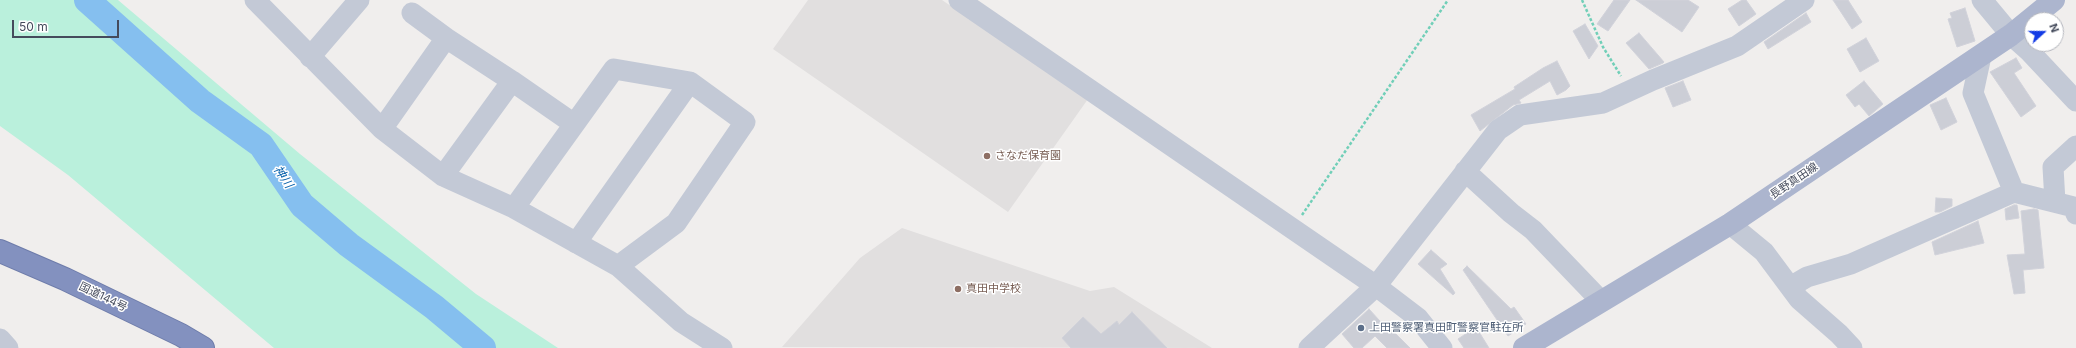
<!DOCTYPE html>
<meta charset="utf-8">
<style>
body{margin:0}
#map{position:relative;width:2076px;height:348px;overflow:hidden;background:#f0eeed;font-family:Inter,sans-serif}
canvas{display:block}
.north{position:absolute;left:2024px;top:12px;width:40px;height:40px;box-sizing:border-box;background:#fff;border:1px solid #b5b7be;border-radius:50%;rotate:69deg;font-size:11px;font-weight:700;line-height:16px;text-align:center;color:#454b5c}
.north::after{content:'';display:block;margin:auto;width:14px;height:18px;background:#133be5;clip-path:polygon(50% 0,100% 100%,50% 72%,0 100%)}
.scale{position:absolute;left:12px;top:20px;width:107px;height:18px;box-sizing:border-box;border:2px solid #454b5c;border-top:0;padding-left:5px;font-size:12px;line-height:14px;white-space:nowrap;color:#454b5c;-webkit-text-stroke:3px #fff;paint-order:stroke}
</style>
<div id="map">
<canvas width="2076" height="348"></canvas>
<div class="north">N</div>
<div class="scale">50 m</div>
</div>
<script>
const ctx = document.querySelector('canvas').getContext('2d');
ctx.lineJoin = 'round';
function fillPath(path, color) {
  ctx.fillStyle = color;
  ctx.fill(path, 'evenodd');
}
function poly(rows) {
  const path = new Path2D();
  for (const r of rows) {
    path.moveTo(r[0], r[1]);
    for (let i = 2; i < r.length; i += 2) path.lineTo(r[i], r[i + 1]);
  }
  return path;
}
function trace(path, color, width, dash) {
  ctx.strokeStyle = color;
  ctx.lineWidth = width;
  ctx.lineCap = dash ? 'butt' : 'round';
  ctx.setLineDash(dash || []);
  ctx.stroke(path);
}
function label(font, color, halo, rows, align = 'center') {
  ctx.font = font + ' Inter,"Noto Sans JP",sans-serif';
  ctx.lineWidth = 3;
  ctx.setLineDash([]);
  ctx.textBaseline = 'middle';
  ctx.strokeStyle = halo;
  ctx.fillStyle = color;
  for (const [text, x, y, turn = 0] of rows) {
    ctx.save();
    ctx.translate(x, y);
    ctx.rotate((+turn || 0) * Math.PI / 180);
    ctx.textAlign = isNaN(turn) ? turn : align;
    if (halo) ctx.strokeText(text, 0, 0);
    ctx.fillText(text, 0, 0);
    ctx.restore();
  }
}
fillPath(poly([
 [808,0,942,0,1088,99,1008,212,773,49],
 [902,228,1090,291,1114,287,1212,348,782,347,860,258]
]), '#e1dfdf');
fillPath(poly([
 [0,0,118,0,300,154,476,294,558,348,274,348,68,175,0,126]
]), '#baf0dc');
trace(poly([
 [87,0,200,101,261,145,302,205,349,245,434,307,483,348]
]), '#85bfef', 26);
const building = poly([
 [1614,0,1630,0,1608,31,1597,24,1614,0],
 [1636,0,1688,0,1699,7,1682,32,1636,0],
 [1742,0,1746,0,1756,14,1739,26,1728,9,1742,0],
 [1833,0,1848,0,1862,22,1852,29,1833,0],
 [1965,8,1975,41,1957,47,1948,19,1952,18,1950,13,1965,8],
 [1806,13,1811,22,1768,49,1764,42,1806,13],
 [1585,24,1598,46,1589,59,1573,31,1585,24],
 [1639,33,1664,62,1663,63,1649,69,1626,43,1639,33],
 [1866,38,1879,61,1860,72,1847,49,1866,38],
 [2016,58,2022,68,2014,73,2036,106,2021,117,1990,72,2016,58],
 [1557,61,1570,86,1566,90,1557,95,1550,81,1519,100,1521,103,1513,105,1480,131,1471,115,1515,89,1514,87,1543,68,1557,61],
 [1683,81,1691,100,1673,107,1665,88,1683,81],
 [1864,81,1883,104,1869,116,1859,104,1855,107,1846,95,1864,81],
 [1946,98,1957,122,1941,130,1930,105,1946,98],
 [1936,198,1952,199,1952,206,1940,212,1935,212,1936,198],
 [2014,205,2017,205,2019,218,2006,220,2005,209,2014,205],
 [2034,209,2038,210,2044,268,2023,270,2025,293,2014,294,2007,255,2025,254,2021,211,2034,209],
 [1978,221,1984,243,1935,255,1932,242,1978,221],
 [1431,250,1447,264,1440,269,1455,293,1453,295,1418,264,1431,250],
 [1467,266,1511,309,1514,307,1526,324,1508,336,1463,270,1467,266],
 [1369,309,1389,331,1391,329,1410,348,1387,348,1375,336,1362,348,1354,348,1342,334,1369,309],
 [1132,312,1167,348,1071,348,1062,338,1083,317,1101,334,1117,321,1119,325,1132,312],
 [1476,327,1489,348,1464,348,1458,339,1476,327]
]);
fillPath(building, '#ccced6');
trace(building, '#d1d2da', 1);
const highway = poly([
 [0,251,65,279,181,335,203,348]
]);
trace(highway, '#6e7caa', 24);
trace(poly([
 [1582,0,1603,47,1621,76],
 [1302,215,1448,0]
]), '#71cfb8', 2.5, [3, 2]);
trace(poly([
 [255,0,382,129,443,176,514,208,618,266,681,322,722,348],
 [959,0,1376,286,1418,318,1442,348],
 [1982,0,2011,35,2030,52,2076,101],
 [412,13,446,38],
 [1981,56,1973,93,2014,192],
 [310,57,359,0],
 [512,81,574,124],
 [382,129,446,38,512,81,443,176],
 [1465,171,1511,213,1533,230,1601,301],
 [2055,202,2053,167,2076,146],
 [514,208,614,69,690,82,745,122,676,223,618,266],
 [1730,224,1764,252,1799,299,1839,334,1852,348],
 [576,243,690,82],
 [1790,287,1807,277,1851,264,2014,192,2074,207,2076,214],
 [0,339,8,348],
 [1309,348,1376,286,1498,130,1520,115,1603,103,1653,80,1737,46,1804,0]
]), '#c3c9d6', 21);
trace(poly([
 [1524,348,1730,224,2011,35,2054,0]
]), '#acb5ce', 22);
trace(highway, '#8391bf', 22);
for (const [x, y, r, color] of [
 [987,156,4,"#8d6e63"],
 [958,289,4,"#8d6e63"],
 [1361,328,4,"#5c6f8a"]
]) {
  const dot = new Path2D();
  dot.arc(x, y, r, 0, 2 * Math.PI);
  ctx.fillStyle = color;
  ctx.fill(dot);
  trace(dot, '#fff', 1.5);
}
label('11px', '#785e54', '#fff', [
 ["さなだ保育園",995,156],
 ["真田中学校",966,289]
], 'left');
label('11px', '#454b5c', '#fff', [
 ["長野真田線",1794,181,-34],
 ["国道144号",103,297,26]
]);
label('11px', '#4e5e75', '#fff', [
 ["上田警察署真田町警察官駐在所",1369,328]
], 'left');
label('italic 12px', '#0761ac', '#fff', [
 ["神川",283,177,56]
]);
</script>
